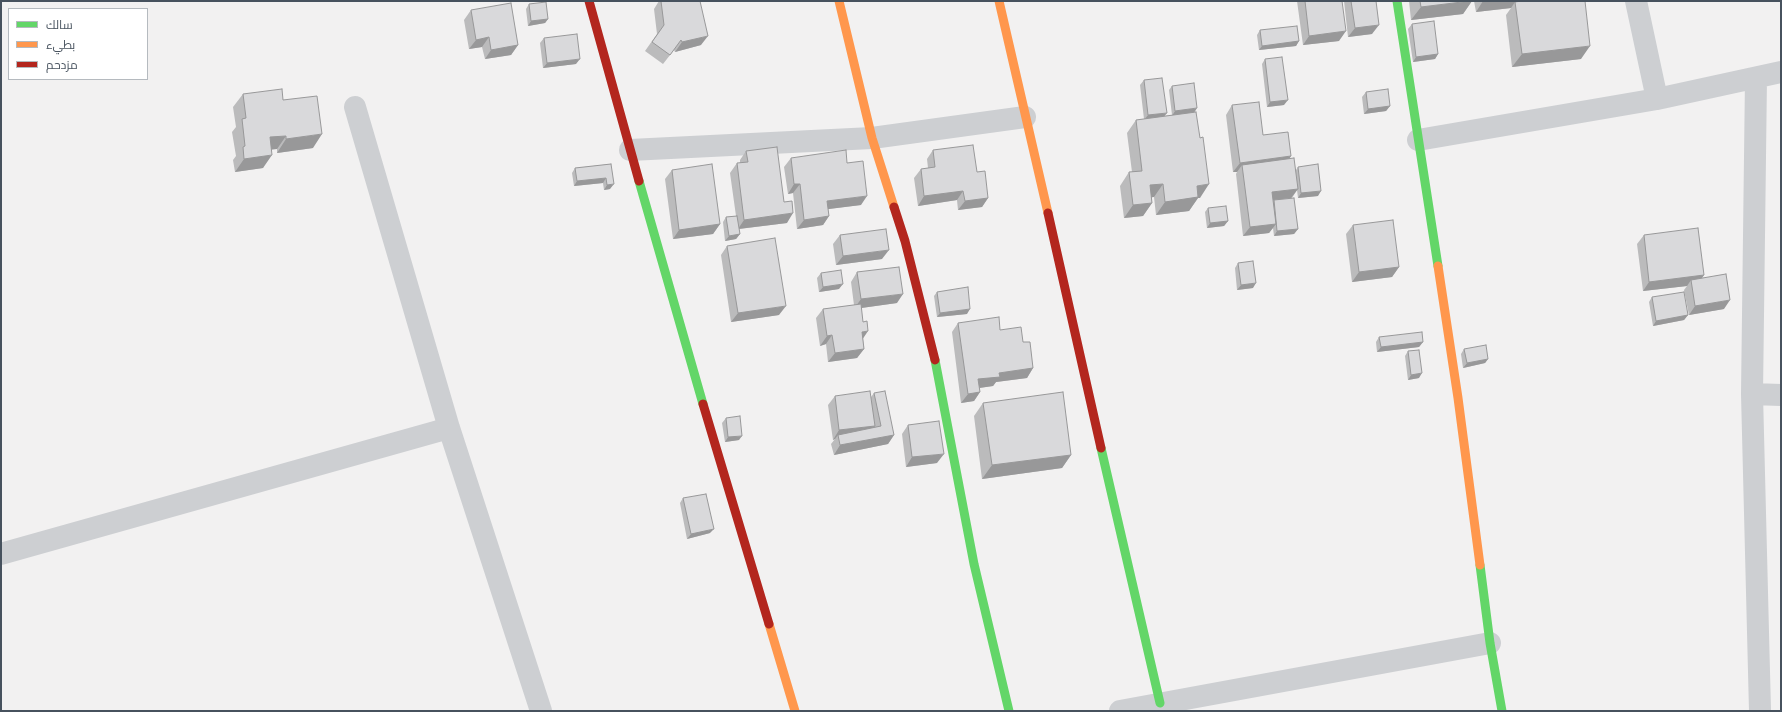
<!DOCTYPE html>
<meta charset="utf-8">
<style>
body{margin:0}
#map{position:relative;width:1782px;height:712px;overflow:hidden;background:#f2f1f1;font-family:"IBM Plex Sans",Cairo,sans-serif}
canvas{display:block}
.frame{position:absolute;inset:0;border:2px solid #47525e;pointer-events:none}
.legend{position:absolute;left:8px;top:8px;width:140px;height:72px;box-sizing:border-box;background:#fff;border:1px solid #b5babf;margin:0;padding:5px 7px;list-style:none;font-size:12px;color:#47525e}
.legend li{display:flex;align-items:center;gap:8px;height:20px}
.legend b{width:20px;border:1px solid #b5babf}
</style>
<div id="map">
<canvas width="1782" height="712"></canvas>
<div class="frame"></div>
<ul class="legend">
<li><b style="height:5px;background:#63d668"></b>سالك</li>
<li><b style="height:5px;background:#ff974d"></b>بطيء</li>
<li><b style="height:5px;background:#b3261e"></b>مزدحم</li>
</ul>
</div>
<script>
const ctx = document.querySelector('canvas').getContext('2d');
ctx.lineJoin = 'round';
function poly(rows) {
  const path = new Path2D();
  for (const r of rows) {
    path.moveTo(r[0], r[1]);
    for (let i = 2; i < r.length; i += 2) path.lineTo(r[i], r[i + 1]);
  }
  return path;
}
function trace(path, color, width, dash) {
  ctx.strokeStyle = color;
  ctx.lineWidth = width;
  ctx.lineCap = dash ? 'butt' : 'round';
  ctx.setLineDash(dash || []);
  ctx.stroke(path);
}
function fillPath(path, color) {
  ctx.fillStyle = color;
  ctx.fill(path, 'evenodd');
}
trace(poly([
 [1636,1,1657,99],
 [1756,78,1752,394,1760,711],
 [355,107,449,428,541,711],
 [1418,140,1657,99,1781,72],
 [630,150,872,138,1025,117],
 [1752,394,1781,395],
 [1,554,449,428],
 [1120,711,1490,643]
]), '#cdcfd2', 22);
trace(poly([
 [1397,1,1438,266],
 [639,181,703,404],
 [935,360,974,564,1009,711],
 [1101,448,1160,703],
 [1480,565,1490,643,1502,711]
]), '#63d668', 9);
trace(poly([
 [839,1,872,138,894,207],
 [999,1,1048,213],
 [1438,266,1458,398,1480,565],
 [769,624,795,711]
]), '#ff974d', 9);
trace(poly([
 [589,1,639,181],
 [894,207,905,241,935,360],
 [1048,213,1101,448],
 [703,404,769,624]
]), '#b3261e', 9);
fillPath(poly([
 [659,1,700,1,701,45,675,52,674,50,663,64,645,51,657,34,654,9],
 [1297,1,1342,1,1339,41,1303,45],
 [1344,1,1376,1,1372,34,1348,37],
 [1409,1,1472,1,1463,14,1411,20],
 [1474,1,1585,1,1581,59,1512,67,1506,15,1511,8,1476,12],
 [529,4,548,19,545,23,528,26,526,9],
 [471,10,518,45,511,55,485,59,482,47,469,49,464,20],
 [1412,24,1438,54,1435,59,1413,62,1408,29],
 [1260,30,1299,41,1296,46,1259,50,1257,35],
 [544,38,576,64,543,68,540,43],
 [1265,59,1284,105,1267,107,1262,64],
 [1144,80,1164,116,1172,115,1169,90,1172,86,1194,113,1200,198,1198,198,1189,211,1156,215,1154,197,1152,197,1152,203,1143,216,1124,218,1120,186,1129,172,1132,172,1127,133,1136,120,1144,119,1140,85],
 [1366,92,1390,106,1386,111,1364,114,1362,97],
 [243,94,283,100,313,148,277,153,277,149,271,149,263,168,235,172,233,160,236,156,232,132,236,127,233,107],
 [1232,105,1263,135,1291,156,1289,159,1296,170,1298,167,1318,196,1298,198,1297,190,1292,198,1298,229,1294,234,1274,236,1273,228,1269,233,1243,236,1236,174,1237,172,1233,172,1226,115],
 [933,150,977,172,988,198,982,207,958,210,957,200,918,206,914,178,921,169,928,168,927,159],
 [746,151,784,202,787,223,739,229,740,234,736,239,725,241,723,222,726,217,736,216,730,173,737,163,740,163,740,160],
 [791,158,861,205,828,209,829,216,823,225,797,229,793,193,788,194,784,167],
 [611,164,610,189,604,190,603,183,574,186,572,173,575,168],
 [672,170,720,224,713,234,673,239,665,179],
 [1208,208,1228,221,1224,226,1207,228,1205,212],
 [1353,225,1399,267,1392,277,1352,282,1346,234],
 [840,235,882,259,836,265,833,244],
 [1644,235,1704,275,1702,278,1724,309,1689,315,1684,290,1687,286,1643,291,1637,244],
 [727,246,779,315,731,322,721,255],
 [1238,263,1253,288,1237,290,1235,268],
 [857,272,897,303,861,308,863,339,864,349,857,358,828,362,826,344,820,346,816,318,823,309,854,305,851,282],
 [821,273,839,289,819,292,817,278],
 [937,292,967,314,937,317,934,296],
 [1652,297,1688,315,1684,320,1653,326,1649,302],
 [958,323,1000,330,1023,342,1033,368,1027,378,996,382,993,386,979,388,980,392,974,401,961,403,952,332],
 [1379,337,1423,342,1419,347,1377,352,1376,342],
 [1464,349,1488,359,1485,363,1463,368,1461,354],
 [1408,351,1419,378,1408,380,1405,356],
 [874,393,894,435,888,444,834,455,831,444,835,439,833,440,828,405,835,396,871,397],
 [983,403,1071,455,1062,468,982,479,974,416],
 [726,418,739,440,725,442,722,423],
 [908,425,937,463,906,467,902,434],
 [683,498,710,533,687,539,680,503]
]), '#bbbbbc');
fillPath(poly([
 [1472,1,1463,14,1411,20,1421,7],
 [1483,1,1554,1,1515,2,1511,8,1476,12],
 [548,19,545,23,528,26,531,21],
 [1379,25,1372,34,1348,37,1355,28],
 [1346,31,1339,41,1303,45,1309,36],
 [708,36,701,45,675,52,682,42],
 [489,37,482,47,469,49,476,40],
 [1299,41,1296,46,1259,50,1262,46],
 [518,45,511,55,485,59,491,50],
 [1590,46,1581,59,1512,67,1522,54],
 [1438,54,1435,59,1413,62,1416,57],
 [580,59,576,64,543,68,547,63],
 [1288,100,1284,105,1267,107,1270,102],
 [1390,106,1386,111,1364,114,1368,109],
 [1197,108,1194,113,1172,116,1175,111],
 [1167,113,1163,118,1144,120,1148,115],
 [322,134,313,148,277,153,286,139],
 [286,136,277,149,261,151,270,137],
 [272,155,263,168,235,172,244,159],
 [1291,156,1285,166,1242,165,1237,172,1233,172,1240,163],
 [606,178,603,183,574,186,577,181],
 [614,184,610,189,604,190,607,185],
 [794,184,800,184,793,193,788,194],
 [1163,184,1154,197,1141,199,1150,185],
 [1209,184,1200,198,1198,198,1189,211,1156,215,1165,202,1197,186],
 [1298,189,1291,198,1265,201,1272,192],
 [963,191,957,200,918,206,924,196],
 [1321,191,1318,196,1298,198,1301,193],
 [867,196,861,205,821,210,827,201],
 [988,198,982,207,958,210,965,201],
 [1152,203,1143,216,1124,218,1133,205],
 [793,213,787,223,738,229,744,220],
 [829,216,823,225,797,229,804,220],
 [1228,221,1224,226,1207,228,1210,223],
 [720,224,713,234,673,239,679,230],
 [1276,224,1269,233,1243,236,1250,227],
 [1298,229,1294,234,1274,236,1277,231],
 [740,234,736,239,725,241,729,236],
 [889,250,882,259,836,265,843,256],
 [1399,267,1392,277,1352,282,1359,272],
 [1704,275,1697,285,1691,280,1687,286,1643,291,1649,282],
 [1256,283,1253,288,1237,290,1241,285],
 [843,284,839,289,819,292,823,287],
 [903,294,897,303,854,309,861,299],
 [1730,300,1724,309,1689,315,1695,306],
 [786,306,779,315,731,322,738,313],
 [970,309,967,314,937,317,940,313],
 [1688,315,1684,320,1653,326,1656,321],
 [868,331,862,340,862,332],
 [832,335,826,344,820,346,827,336],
 [1423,342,1419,347,1377,352,1381,347],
 [864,349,857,358,828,362,835,353],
 [1488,359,1485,363,1463,368,1467,363],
 [1033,368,1027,378,996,382,993,386,972,389,978,379,999,373],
 [1422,373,1419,378,1408,380,1411,375],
 [980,392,974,401,961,403,968,394],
 [875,426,868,435,838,435,835,439,833,440,839,430],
 [894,435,888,444,834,455,840,445],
 [742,436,739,440,725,442,728,437],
 [944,454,937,463,906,467,912,457],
 [1071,455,1062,468,982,479,992,465],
 [714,529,710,533,687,539,691,534]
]), '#989899');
const building = poly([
 [661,1,700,1,708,36,682,42,681,40,670,55,652,42,664,25,661,1],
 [1305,1,1342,1,1346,31,1309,36,1305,1],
 [1351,1,1376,1,1379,25,1355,28,1351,1],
 [1420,1,1470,1,1421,7,1420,1],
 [1521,1,1585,1,1590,46,1522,54,1515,2,1521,1],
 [546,2,548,19,531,21,529,4,546,2],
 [511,3,518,45,491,50,489,37,476,40,471,10,511,3],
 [1434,21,1438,54,1416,57,1412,24,1434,21],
 [1297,26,1299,41,1262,46,1260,30,1297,26],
 [577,34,580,59,547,63,544,38,577,34],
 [1282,57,1288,100,1270,102,1265,59,1282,57],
 [1162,78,1167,113,1148,115,1144,80,1162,78],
 [1194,83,1197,108,1175,111,1172,86,1194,83],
 [282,89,283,100,317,96,322,134,286,139,286,136,270,137,272,155,244,159,243,147,245,146,242,119,246,118,243,94,282,89],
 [1388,89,1390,106,1368,109,1366,92,1388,89],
 [1259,102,1263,135,1288,132,1291,156,1240,163,1232,105,1259,102],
 [1196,112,1200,138,1203,137,1209,184,1197,186,1198,197,1165,202,1163,184,1150,185,1152,203,1133,205,1129,172,1142,171,1136,120,1196,112],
 [973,145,977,172,985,171,988,198,965,201,963,191,924,196,921,169,935,167,933,150,973,145],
 [777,147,784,202,792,201,793,213,744,220,737,163,748,162,746,151,777,147],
 [846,150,847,163,863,161,867,196,827,201,829,216,804,220,800,184,794,184,791,158,846,150],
 [1294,158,1298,189,1272,192,1276,224,1250,227,1242,165,1294,158],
 [611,164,614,184,607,185,606,178,577,181,575,168,611,164],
 [712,164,720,224,679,230,672,170,712,164],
 [1318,164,1321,191,1301,193,1298,167,1318,164],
 [1294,198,1298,229,1277,231,1274,200,1294,198],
 [1226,206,1228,221,1210,223,1208,208,1226,206],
 [737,216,740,234,729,236,726,217,737,216],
 [1393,220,1399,267,1359,272,1353,225,1393,220],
 [1698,228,1704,275,1649,282,1644,235,1698,228],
 [886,229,889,250,843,256,840,235,886,229],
 [775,238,786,306,738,313,727,246,775,238],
 [1253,261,1256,283,1241,285,1238,263,1253,261],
 [899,267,903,294,861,299,857,272,899,267],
 [841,270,843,284,823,287,821,273,841,270],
 [1726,274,1730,300,1695,306,1691,280,1726,274],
 [968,287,970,309,940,313,937,292,968,287],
 [1684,292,1688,315,1656,321,1652,297,1684,292],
 [861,304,863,322,867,321,868,331,862,332,864,349,835,353,832,335,827,336,823,309,861,304],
 [999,317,1000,330,1021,327,1023,342,1030,342,1033,368,999,373,1000,377,978,379,980,392,968,394,958,323,999,317],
 [1422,332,1423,342,1381,347,1379,337,1422,332],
 [1486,345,1488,359,1467,363,1464,349,1486,345],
 [1419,350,1422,373,1411,375,1408,351,1419,350],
 [870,391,875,426,839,430,835,396,870,391],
 [885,391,894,435,840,445,838,435,881,426,874,393,885,391],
 [1063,392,1071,455,992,465,983,403,1063,392],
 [740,416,742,436,728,437,726,418,740,416],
 [939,421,944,454,912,457,908,425,939,421],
 [706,494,714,529,691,534,683,498,706,494]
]);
fillPath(building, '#d9d9db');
trace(building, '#989899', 1);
</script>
